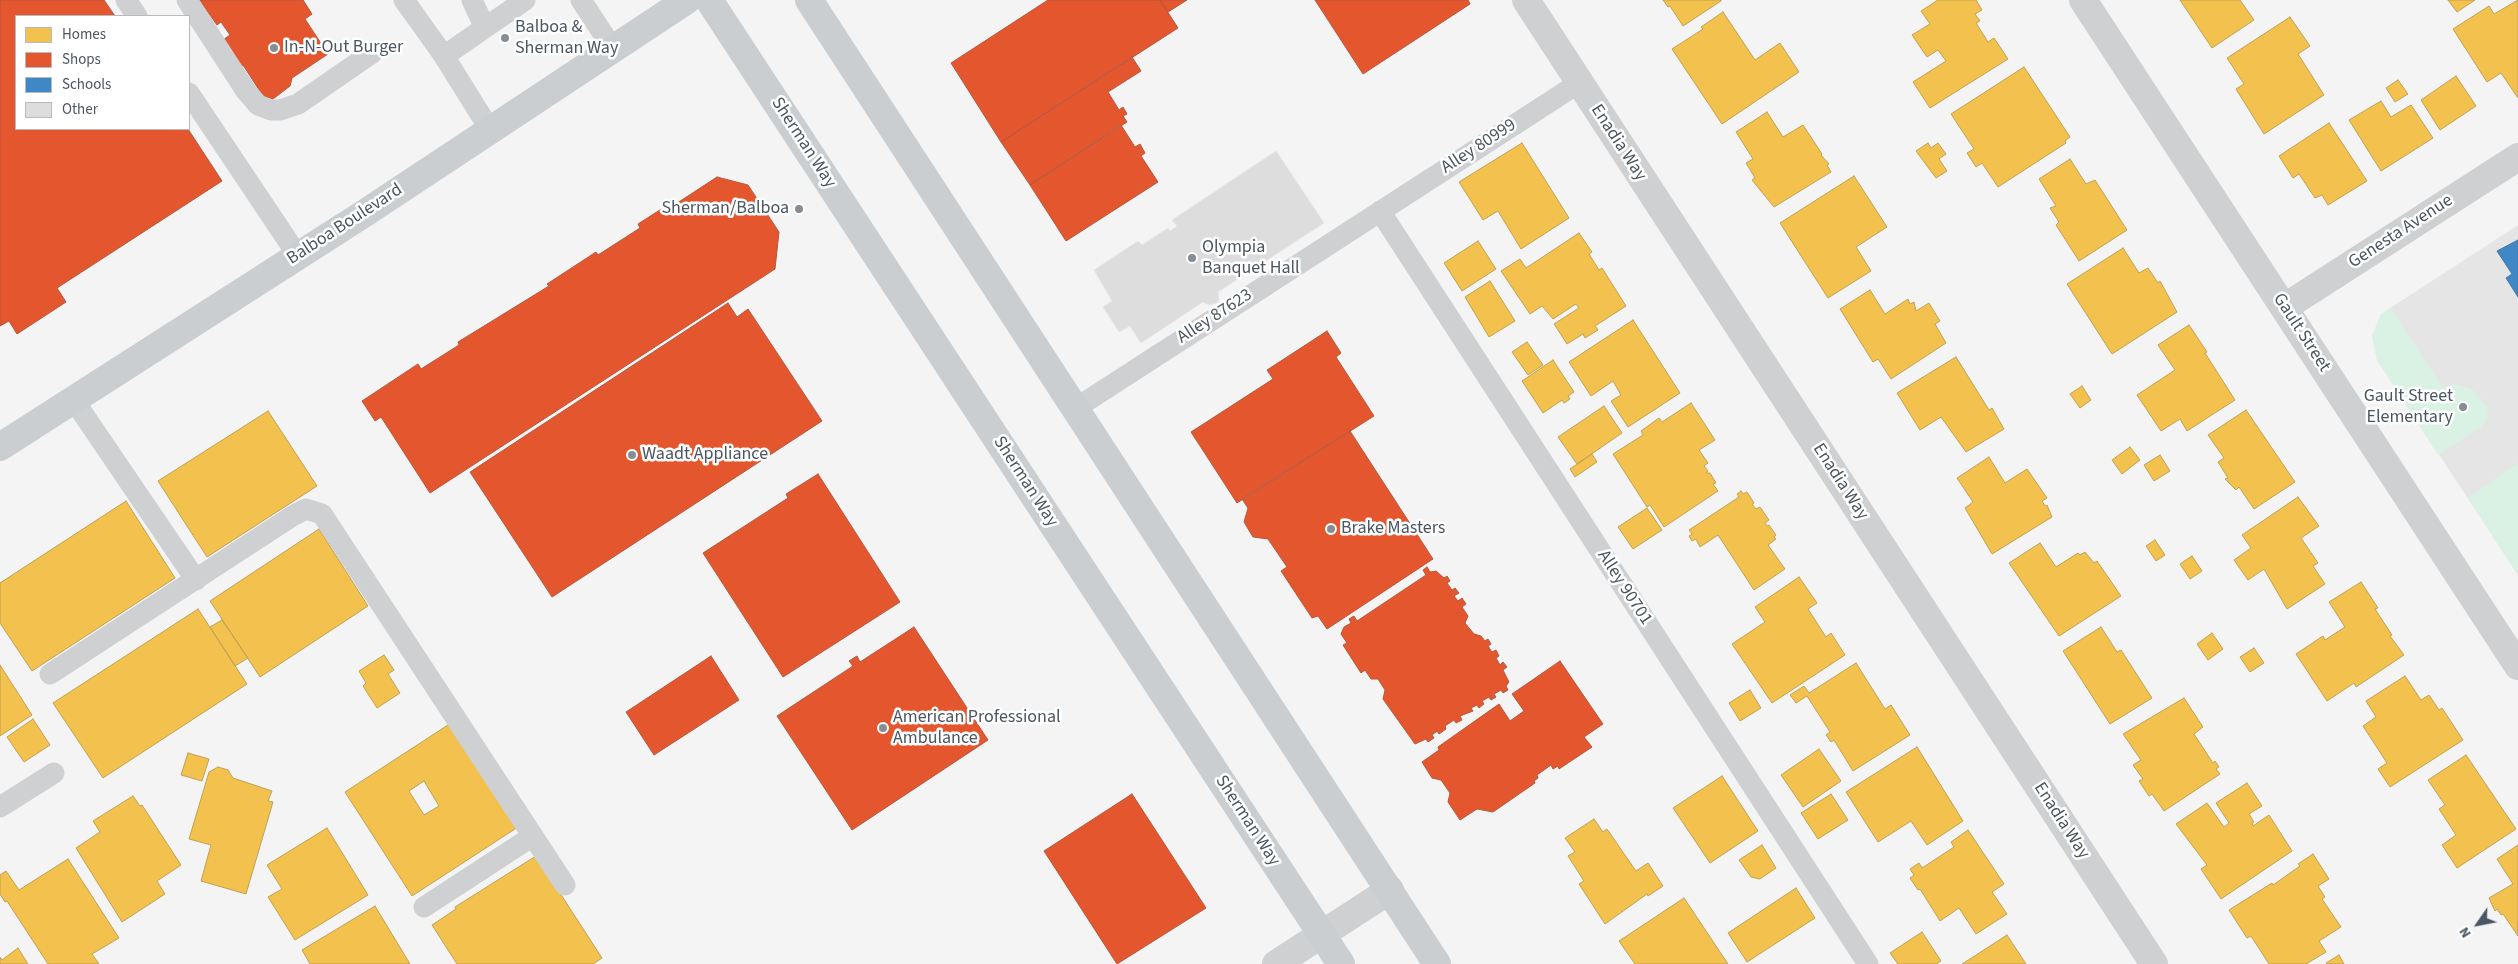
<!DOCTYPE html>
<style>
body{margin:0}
#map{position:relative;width:2518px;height:964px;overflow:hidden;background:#f4f4f4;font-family:"Source Sans 3",sans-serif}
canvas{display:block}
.legend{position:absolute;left:15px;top:15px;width:175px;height:115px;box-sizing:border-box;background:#fff;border:1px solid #b7bbc0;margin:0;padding:6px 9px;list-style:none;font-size:15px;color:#4a5661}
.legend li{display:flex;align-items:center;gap:10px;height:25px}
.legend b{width:25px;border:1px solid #b7bbc0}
.north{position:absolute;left:2453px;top:899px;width:50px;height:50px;-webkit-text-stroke:4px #fff;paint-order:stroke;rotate:237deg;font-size:14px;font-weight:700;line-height:20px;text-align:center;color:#4a5661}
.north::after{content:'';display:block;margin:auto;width:18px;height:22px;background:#4a5661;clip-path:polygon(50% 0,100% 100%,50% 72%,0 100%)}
</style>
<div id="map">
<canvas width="2518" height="964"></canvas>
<ul class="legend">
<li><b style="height:14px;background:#f2c14e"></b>Homes</li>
<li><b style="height:14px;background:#e4572e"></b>Shops</li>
<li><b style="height:14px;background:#3f88c5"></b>Schools</li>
<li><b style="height:14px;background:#ddddde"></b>Other</li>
</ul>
<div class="north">N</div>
</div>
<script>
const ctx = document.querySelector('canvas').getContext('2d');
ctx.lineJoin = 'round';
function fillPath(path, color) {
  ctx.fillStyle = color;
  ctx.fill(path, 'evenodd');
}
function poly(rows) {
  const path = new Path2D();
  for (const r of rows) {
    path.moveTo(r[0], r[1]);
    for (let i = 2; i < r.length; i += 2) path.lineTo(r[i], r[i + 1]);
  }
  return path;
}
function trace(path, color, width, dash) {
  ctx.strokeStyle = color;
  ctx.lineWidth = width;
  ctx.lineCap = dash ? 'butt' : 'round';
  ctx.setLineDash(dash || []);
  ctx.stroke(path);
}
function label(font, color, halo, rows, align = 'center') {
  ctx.font = font + ' "Source Sans 3",sans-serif';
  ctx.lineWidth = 5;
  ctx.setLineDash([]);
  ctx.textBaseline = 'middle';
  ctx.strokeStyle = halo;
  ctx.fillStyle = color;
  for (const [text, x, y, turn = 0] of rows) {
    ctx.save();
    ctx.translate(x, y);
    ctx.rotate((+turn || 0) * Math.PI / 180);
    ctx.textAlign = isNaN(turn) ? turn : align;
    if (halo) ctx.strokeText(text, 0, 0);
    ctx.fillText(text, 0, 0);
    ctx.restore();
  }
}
fillPath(poly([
 [2518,225,2518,575,2377,360,2372,336,2381,314]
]), '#e6e5e6');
fillPath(poly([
 [2391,308,2443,388,2455,384,2472,389,2488,407,2487,418,2481,427,2438,455,2377,360,2372,336,2381,314],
 [2518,463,2518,575,2468,498]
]), '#d9f2e3');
const homes = poly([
 [1663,0,1721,0,1721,1,1683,26,1670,6,1668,7,1663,0],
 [1938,0,1976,0,1982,10,1975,14,1980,21,1976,23,1988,42,1994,38,2008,59,1930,108,1913,82,1946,61,1938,50,1927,57,1912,35,1930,24,1921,11,1938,0],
 [2180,0,2240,0,2254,20,2212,48,2180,0],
 [2448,0,2475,0,2457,12,2448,0],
 [2518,0,2518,98,2501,73,2487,82,2453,29,2489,6,2494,14,2518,0],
 [1723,12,1755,60,1780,43,1799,72,1722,124,1672,49,1703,29,1701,27,1723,12],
 [2290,17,2310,46,2298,54,2324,95,2264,134,2236,89,2244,84,2227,58,2290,17],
 [2024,67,2070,137,2065,141,2066,143,1998,187,1982,163,1976,167,1967,153,1974,149,1951,114,2024,67],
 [2456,76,2476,106,2440,130,2421,100,2456,76],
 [2398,80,2408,94,2395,102,2386,88,2398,80],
 [2381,101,2391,117,2411,105,2433,138,2381,171,2349,120,2381,101],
 [1767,112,1783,137,1803,125,1822,154,1821,155,1829,164,1827,165,1831,172,1774,207,1752,180,1755,178,1746,163,1753,159,1736,132,1767,112],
 [2329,123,2367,181,2328,205,2322,195,2315,198,2299,174,2293,178,2279,156,2329,123],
 [1522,143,1569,218,1521,249,1498,211,1483,220,1459,182,1522,143],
 [1928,143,1931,148,1938,143,1946,154,1939,159,1947,171,1936,178,1916,151,1928,143],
 [2070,159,2086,184,2095,180,2127,230,2079,261,2056,225,2059,222,2050,208,2056,206,2039,179,2070,159],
 [1854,176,1887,227,1856,247,1871,271,1828,298,1780,223,1854,176],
 [1579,233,1592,252,1589,254,1599,270,1602,268,1626,306,1595,326,1598,330,1585,338,1583,334,1567,344,1554,324,1579,308,1576,304,1553,319,1542,306,1530,314,1501,271,1520,259,1526,268,1579,233],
 [1478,241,1496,269,1462,291,1444,263,1478,241],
 [2123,248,2139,273,2148,268,2158,283,2160,281,2177,312,2112,354,2067,284,2123,248],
 [1490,281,1515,321,1489,337,1465,297,1490,281],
 [1870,290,1885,314,1908,299,1910,304,1914,302,1916,311,1929,303,1940,321,1935,324,1946,343,1891,379,1878,359,1873,362,1840,309,1870,290],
 [1633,320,1680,393,1628,427,1611,401,1621,395,1613,381,1591,396,1569,362,1633,320],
 [2189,325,2207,352,2205,353,2235,400,2187,431,2180,419,2161,431,2137,395,2175,370,2158,345,2189,325],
 [1527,342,1543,365,1528,375,1512,352,1527,342],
 [1956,357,1989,410,1992,408,2004,429,1966,452,1941,417,1920,430,1897,393,1956,357],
 [1553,360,1574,392,1568,396,1570,399,1564,403,1562,400,1543,413,1522,381,1553,360],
 [2082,386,2091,400,2080,408,2070,394,2082,386],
 [1691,403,1715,440,1699,450,1708,463,1704,466,1708,471,1706,473,1710,473,1716,483,1713,484,1718,491,1664,527,1650,505,1647,507,1613,454,1643,435,1641,431,1659,418,1662,422,1691,403],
 [1604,406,1622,433,1577,464,1558,437,1604,406],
 [2246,410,2295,482,2254,509,2239,487,2236,490,2225,479,2228,478,2218,462,2224,458,2208,435,2246,410],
 [268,411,317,486,207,557,158,481,268,411],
 [2130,447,2140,460,2122,474,2112,460,2130,447],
 [1592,454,1597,462,1575,477,1570,469,1592,454],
 [2160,455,2170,471,2154,481,2144,465,2160,455],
 [1989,457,2005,483,2027,469,2047,498,2042,501,2045,506,2047,505,2052,517,1992,554,1965,508,1973,502,1957,478,1989,457],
 [1741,491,1743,494,1747,492,1754,503,1752,504,1756,509,1760,507,1769,520,1765,523,1767,526,1769,525,1776,535,1774,537,1776,539,1768,545,1785,569,1754,590,1718,535,1700,547,1696,539,1692,541,1689,536,1692,534,1689,530,1739,497,1737,494,1741,491],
 [2298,497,2319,526,2301,538,2318,563,2313,566,2325,584,2287,609,2264,569,2248,580,2234,560,2251,548,2242,535,2298,497],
 [126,501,175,578,32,671,0,623,0,583,126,501],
 [1647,508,1662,530,1633,549,1618,527,1647,508],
 [319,529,368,606,260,677,210,601,319,529],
 [2155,540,2165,555,2156,561,2146,546,2155,540],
 [2040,543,2056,567,2078,553,2080,555,2085,552,2094,563,2097,561,2121,596,2059,636,2009,563,2040,543],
 [2192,556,2202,571,2190,579,2180,564,2192,556],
 [1799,577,1817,603,1808,609,1826,637,1831,633,1845,655,1772,703,1732,644,1765,622,1755,607,1799,577],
 [2361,582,2378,608,2375,609,2392,635,2390,636,2404,655,2356,687,2354,683,2327,701,2296,654,2323,636,2325,640,2345,627,2329,602,2361,582],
 [198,609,247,684,103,778,53,703,198,609],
 [222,620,248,658,235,666,210,627,222,620],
 [2101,627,2117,652,2121,650,2152,698,2110,724,2063,651,2101,627],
 [2212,633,2223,649,2208,660,2197,644,2212,633],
 [2254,648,2264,663,2250,672,2240,657,2254,648],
 [384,655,394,670,388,674,400,693,377,708,363,686,366,683,359,671,384,655],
 [1856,663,1885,709,1891,705,1910,735,1853,771,1834,740,1831,742,1826,735,1830,732,1807,696,1796,703,1790,695,1804,686,1809,693,1856,663],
 [0,665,32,715,0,736,0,665],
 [2405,676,2421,700,2429,695,2439,710,2442,708,2463,740,2390,787,2378,769,2387,763,2363,726,2376,717,2366,701,2405,676],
 [1750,690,1761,708,1740,721,1729,703,1750,690],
 [2184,698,2203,727,2194,734,2213,763,2215,761,2219,767,2216,769,2220,774,2164,811,2152,794,2149,796,2139,781,2143,779,2133,765,2141,760,2123,734,2184,698],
 [33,719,50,745,24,762,7,737,33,719],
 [451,723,518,827,412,896,345,792,451,723],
 [424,781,439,806,424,815,409,791,424,781],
 [1917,747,1963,821,1927,845,1911,821,1878,842,1846,792,1917,747],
 [1819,749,1841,781,1803,807,1781,775,1819,749],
 [188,753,209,759,202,781,181,775,188,753],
 [2466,755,2516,829,2457,868,2442,845,2456,835,2439,809,2445,805,2428,780,2466,755],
 [218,767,228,770,233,778,272,791,268,801,273,802,246,894,201,881,211,845,189,839,209,772,218,767],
 [1722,776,1758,831,1710,863,1673,808,1722,776],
 [2247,783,2262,806,2249,814,2254,822,2252,823,2253,826,2269,815,2292,851,2221,899,2201,869,2207,865,2176,824,2207,803,2224,827,2229,823,2216,803,2247,783],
 [1831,794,1848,820,1818,839,1801,813,1831,794],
 [133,796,140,806,142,805,181,865,157,881,165,894,122,922,76,848,100,832,93,821,133,796],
 [1594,819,1603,832,1607,829,1636,871,1648,863,1663,886,1648,896,1647,894,1605,924,1579,884,1584,881,1568,856,1575,852,1565,838,1594,819],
 [327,828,368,895,295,940,268,897,282,889,267,865,327,828],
 [1968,830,2004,884,1992,892,2007,914,1976,934,1959,908,1940,921,1920,889,1918,890,1910,878,1914,875,1910,869,1919,863,1922,868,1954,847,1951,842,1968,830],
 [1762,845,1776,868,1760,879,1751,877,1739,860,1762,845],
 [2518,845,2518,936,2503,914,2501,915,2497,909,2495,911,2489,898,2513,884,2497,859,2518,845],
 [2313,854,2329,879,2318,886,2325,897,2322,899,2341,927,2319,941,2326,952,2306,964,2269,964,2251,936,2247,938,2229,910,2272,883,2273,885,2300,866,2298,864,2313,854],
 [536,856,602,958,593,964,457,964,432,925,456,909,455,907,536,856],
 [68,859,119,938,92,954,99,964,48,964,7,901,5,902,0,894,0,875,6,871,19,890,68,859],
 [1796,888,1815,918,1747,962,1728,933,1796,888],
 [1684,898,1728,964,1635,964,1619,941,1684,898],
 [375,906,410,964,310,964,302,950,375,906],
 [1922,932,1941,961,1936,964,1898,964,1890,953,1922,932],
 [2007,935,2026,964,1962,964,1970,959,2007,935],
 [18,948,28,964,0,964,0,957,2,960,18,948],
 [2339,955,2344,964,2327,964,2326,963,2339,955]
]);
fillPath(homes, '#f2c14e');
trace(homes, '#c0a154', 1);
const shops = poly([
 [0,0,104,0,115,16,16,16,16,129,188,129,222,181,57,288,66,302,17,334,9,321,0,326,0,0],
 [194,0,303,0,312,14,305,19,328,54,292,78,290,86,273,99,263,96,243,65,238,69,220,42,230,35,221,22,217,25,200,1,196,4,194,0],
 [1048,0,1160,0,1178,28,1001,142,951,63,1048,0],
 [1160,0,1187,0,1168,12,1160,0],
 [1315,0,1468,0,1470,4,1363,74,1315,0],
 [1132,57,1141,71,1108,92,1119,110,1123,107,1127,114,1123,116,1127,122,1030,185,1001,142,1132,57],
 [1121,125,1135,147,1140,144,1145,153,1141,156,1158,182,1066,241,1030,185,1121,125],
 [717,177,748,185,779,232,775,269,430,493,381,417,375,421,362,401,418,364,421,369,459,345,458,342,549,286,547,284,596,252,598,255,640,228,638,224,663,208,665,211,717,177],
 [728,303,737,317,748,309,822,421,552,597,470,472,728,303],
 [1327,331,1341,353,1336,357,1374,416,1237,503,1191,432,1273,379,1267,370,1327,331],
 [1350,431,1433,559,1327,629,1318,616,1312,618,1281,571,1287,567,1268,539,1253,537,1244,522,1248,508,1242,499,1350,431],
 [818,474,900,602,783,677,703,553,788,498,786,494,818,474],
 [1427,567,1430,572,1436,571,1444,578,1447,576,1450,581,1447,583,1452,590,1455,588,1459,593,1454,596,1458,601,1462,598,1466,604,1462,607,1468,616,1465,623,1474,634,1481,636,1485,641,1488,639,1491,644,1488,646,1492,652,1496,650,1499,656,1496,658,1500,665,1503,662,1507,667,1503,670,1509,682,1506,686,1508,690,1503,693,1501,690,1494,694,1496,697,1491,700,1489,697,1482,701,1484,704,1479,708,1477,705,1471,708,1473,711,1460,716,1462,720,1456,723,1454,720,1445,726,1446,729,1439,734,1437,731,1432,735,1434,738,1428,742,1426,739,1415,744,1383,699,1385,690,1378,679,1371,679,1365,670,1361,673,1343,645,1347,643,1341,634,1344,627,1351,623,1349,619,1354,616,1357,621,1426,575,1423,570,1427,567],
 [914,627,988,740,852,830,777,716,853,666,849,661,857,656,860,662,914,627],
 [711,656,739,700,654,755,626,712,711,656],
 [1560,661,1603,724,1584,737,1592,747,1559,769,1558,766,1553,769,1551,765,1537,775,1538,778,1534,781,1535,783,1493,812,1477,809,1460,820,1448,802,1450,793,1441,780,1432,778,1422,762,1439,750,1438,747,1499,704,1510,721,1524,711,1512,694,1560,661],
 [1132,794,1206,908,1117,964,1044,851,1132,794]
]);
fillPath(shops, '#e4572e');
trace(shops, '#b6573d', 1);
const schools = poly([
 [2518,240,2518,297,2506,278,2512,274,2497,251,2518,240]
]);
fillPath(schools, '#3f88c5');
trace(schools, '#4279a7', 1);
const building = poly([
 [1276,151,1324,223,1218,292,1219,301,1216,303,1209,305,1203,302,1141,343,1130,326,1119,332,1103,307,1112,301,1094,270,1138,241,1142,245,1168,228,1170,231,1177,226,1172,220,1276,151]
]);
fillPath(building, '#ddddde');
trace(building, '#e5e6e7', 1);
trace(poly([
 [126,0,137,16],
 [187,0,246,91,258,105,271,110,280,110,298,104,372,53],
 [404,0,444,56],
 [472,0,485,28],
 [581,0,613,49],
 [189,93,298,256],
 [490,130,444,56,525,0],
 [1380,211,1868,964],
 [73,399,196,580],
 [1076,408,1579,83],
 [50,674,294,515,306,509,322,514,565,885],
 [0,807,54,773],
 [424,907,533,836]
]), '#ced0d2', 21);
trace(poly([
 [1526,0,2154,964],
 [2083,0,2518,666],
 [2285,307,2518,157],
 [1276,964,1390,890]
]), '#ced0d2', 28);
trace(poly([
 [709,0,1341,964],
 [809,0,1437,964],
 [0,447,365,213,687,0]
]), '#caced1', 28);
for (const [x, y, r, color] of [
 [505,38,5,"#868d94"],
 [274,48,5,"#868d94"],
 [799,209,5,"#868d94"],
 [1192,258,5,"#868d94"],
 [2463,407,5,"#868d94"],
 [632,455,5,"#868d94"],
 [1331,529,5,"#868d94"],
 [883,728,5,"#868d94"]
]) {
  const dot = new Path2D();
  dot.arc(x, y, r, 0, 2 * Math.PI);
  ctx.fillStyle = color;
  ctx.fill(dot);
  trace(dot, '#fff', 2);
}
label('18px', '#4a5661', '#fff', [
 ["Balboa &",515,28],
 ["Sherman Way",515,49],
 ["In-N-Out Burger",284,48],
 ["Sherman/Balboa",789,209,"right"],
 ["Olympia",1202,248],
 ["Banquet Hall",1202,269],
 ["Gault Street",2453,397,"right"],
 ["Elementary",2453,418,"right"],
 ["Waadt Appliance",642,455],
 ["Brake Masters",1341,529],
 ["American Professional",893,718],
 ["Ambulance",893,739]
], 'left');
label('18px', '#4a5661', '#fff', [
 ["Sherman Way",803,143,57],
 ["Enadia Way",1618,143,57],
 ["Alley 80999",1479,147,-33],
 ["Balboa Boulevard",345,225,-33],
 ["Genesta Avenue",2401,232,-33],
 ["Alley 87623",1215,317,-33],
 ["Gault Street",2301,333,57],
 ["Sherman Way",1025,482,57],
 ["Enadia Way",1840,482,57],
 ["Alley 90701",1624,588,57],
 ["Sherman Way",1247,821,57],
 ["Enadia Way",2061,821,57]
]);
</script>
